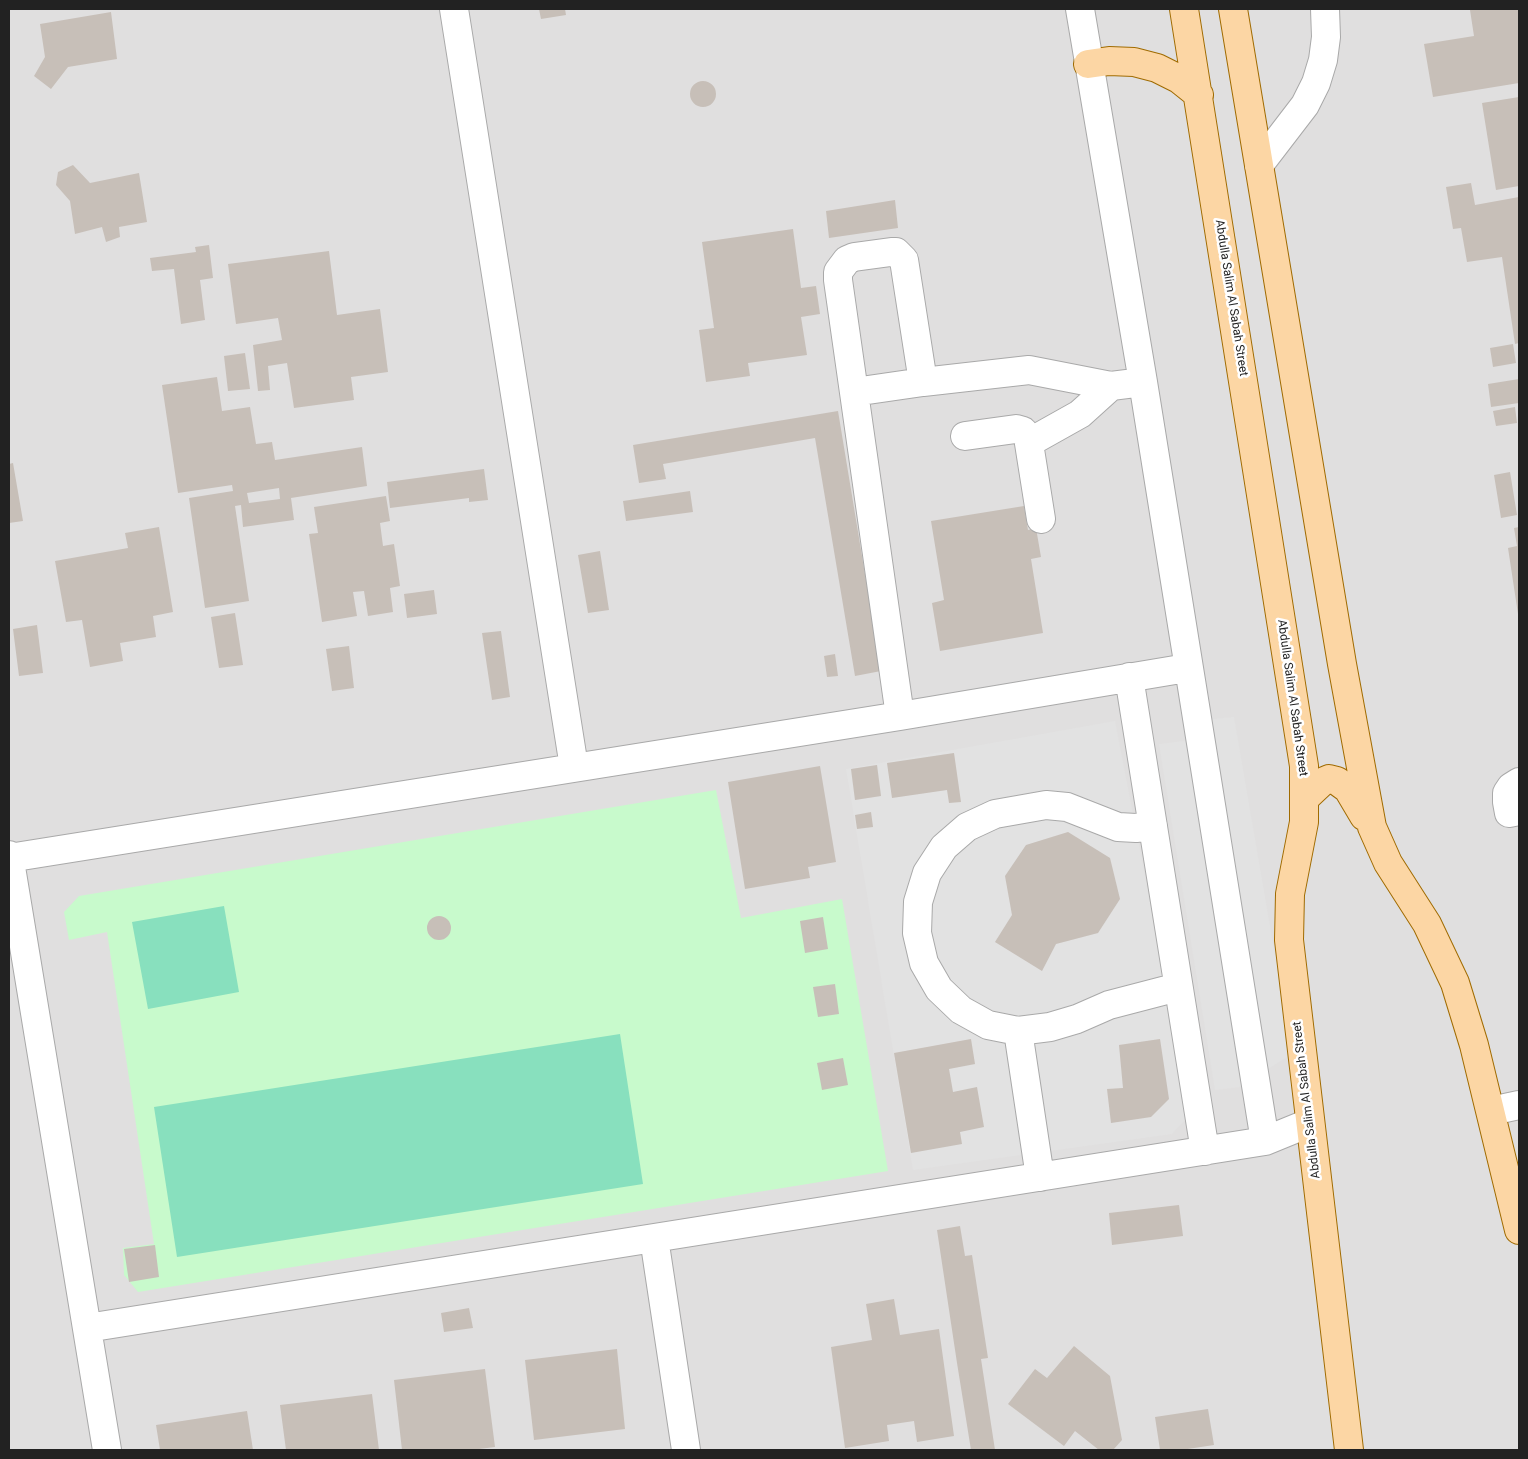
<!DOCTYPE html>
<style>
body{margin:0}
#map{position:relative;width:1528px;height:1459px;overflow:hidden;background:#f2efe9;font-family:Roboto,sans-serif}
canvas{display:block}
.frame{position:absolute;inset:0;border:10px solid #222;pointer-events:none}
</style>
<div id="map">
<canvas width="1528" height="1459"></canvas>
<div class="frame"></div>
</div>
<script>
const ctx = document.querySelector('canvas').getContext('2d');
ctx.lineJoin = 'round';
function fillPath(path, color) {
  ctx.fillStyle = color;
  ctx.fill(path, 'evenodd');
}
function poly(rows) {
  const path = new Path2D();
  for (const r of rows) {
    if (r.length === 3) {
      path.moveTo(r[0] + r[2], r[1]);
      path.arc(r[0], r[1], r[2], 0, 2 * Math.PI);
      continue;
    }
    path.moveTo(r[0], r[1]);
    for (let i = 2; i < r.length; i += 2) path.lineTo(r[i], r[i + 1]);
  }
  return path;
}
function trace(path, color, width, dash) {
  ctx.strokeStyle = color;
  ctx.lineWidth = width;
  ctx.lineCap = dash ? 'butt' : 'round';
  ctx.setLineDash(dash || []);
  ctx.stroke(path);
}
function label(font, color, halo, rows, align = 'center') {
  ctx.font = font + ' Roboto,sans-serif';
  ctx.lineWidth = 5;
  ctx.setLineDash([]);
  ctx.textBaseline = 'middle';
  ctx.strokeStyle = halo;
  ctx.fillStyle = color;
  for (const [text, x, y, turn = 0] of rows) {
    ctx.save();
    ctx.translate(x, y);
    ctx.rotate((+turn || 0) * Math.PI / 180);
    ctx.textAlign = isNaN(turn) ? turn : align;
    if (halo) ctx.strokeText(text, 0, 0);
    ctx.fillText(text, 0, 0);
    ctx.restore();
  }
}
fillPath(poly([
 [9,9,1519,9,1519,1450,9,1450]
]), '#e0dfdf');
fillPath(poly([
 [716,790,741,918,842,899,888,1171,138,1292,124,1275,123,1248,154,1244,107,932,69,940,64,912,79,896]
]), '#c8facc');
fillPath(poly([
 [224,906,239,992,148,1009,132,922],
 [620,1034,643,1184,177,1257,154,1107]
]), '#88e0be');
fillPath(poly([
 [1234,717,1292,1054,1239,1087,1215,1090,1159,744,1184,741,1213,719],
 [1115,721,1191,1114,1172,1134,913,1170,846,769],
 [954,753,959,788,892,798,887,763],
 [877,765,881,796,855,800,851,769],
 [1068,832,1110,858,1120,899,1098,933,1056,944,1042,971,995,942,1012,915,1005,876,1027,845],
 [970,1039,975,1064,949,1069,953,1092,911,1153,894,1053],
 [1160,1039,1169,1099,1151,1117,1111,1123,1107,1090,1123,1088,1119,1045]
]), '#e2e2e2');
fillPath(poly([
 [539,9,565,9,566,15,541,19],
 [1478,9,1519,9,1519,83,1433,97,1424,44,1474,36,1470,10],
 [111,12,117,59,68,67,51,89,34,76,45,57,40,24],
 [703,94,13],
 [1519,97,1519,186,1496,190,1482,103],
 [73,165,90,183,139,173,147,222,119,227,120,237,106,242,102,227,75,234,70,201,56,185,58,172],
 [1471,183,1475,205,1519,197,1519,343,1515,344,1502,257,1467,262,1461,228,1453,229,1446,187],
 [895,200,898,228,829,238,826,211],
 [793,229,801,288,816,286,820,314,801,317,807,355,748,363,750,376,706,382,699,330,714,328,702,242],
 [209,245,213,278,200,280,205,320,181,324,174,269,152,271,150,258,196,252,195,247],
 [329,251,337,315,380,309,388,372,351,377,354,400,294,408,287,363,268,366,270,390,258,391,253,345,282,340,278,318,236,324,228,264],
 [1513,344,1516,363,1493,367,1490,348],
 [245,353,250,389,228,391,224,356],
 [217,377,222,411,250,407,256,444,272,442,275,460,362,447,367,486,291,498,294,520,243,527,241,505,235,506,249,601,205,608,189,498,233,491,232,485,178,493,162,385],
 [279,488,280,499,249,503,247,493],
 [1519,379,1519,403,1491,407,1488,384],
 [1515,407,1517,423,1496,426,1493,411],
 [838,411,881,671,855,676,815,438,663,464,666,479,639,483,633,445],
 [13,463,23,521,9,523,9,464],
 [484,469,488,500,469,502,469,498,390,508,387,482],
 [1510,472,1517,515,1501,518,1494,475],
 [690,491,693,512,626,521,623,501],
 [386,496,390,521,380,523,383,546,394,544,400,586,390,588,393,612,368,616,364,591,353,592,357,616,322,622,309,534,318,533,314,507],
 [1024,506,1028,530,1036,528,1041,557,1031,559,1043,633,940,651,932,603,944,600,931,521],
 [159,527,173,612,153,616,156,637,120,643,123,661,90,667,82,620,66,622,55,561,128,548,125,533],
 [1519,527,1519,614,1518,614,1508,548,1517,546,1514,528],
 [600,551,609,610,588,613,578,555],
 [434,590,437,614,407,618,404,594],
 [235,613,243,665,219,668,211,617],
 [37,625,43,673,19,676,13,629],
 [501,631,510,697,492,700,482,633],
 [349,646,354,688,332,691,326,649],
 [835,654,838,676,827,677,824,656],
 [954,753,961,802,949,803,947,790,892,798,887,763],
 [877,765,881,796,855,800,851,769],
 [820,766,836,862,808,867,810,878,745,889,728,782],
 [871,812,873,827,857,829,855,815],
 [1068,832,1110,858,1120,899,1098,933,1056,944,1042,971,995,942,1012,915,1005,876,1026,845],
 [439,928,12],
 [823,917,828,949,805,953,800,921],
 [835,984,839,1014,818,1017,813,987],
 [971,1039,975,1064,949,1069,953,1092,977,1087,984,1127,960,1132,962,1144,911,1153,894,1053],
 [1160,1039,1169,1099,1151,1117,1111,1123,1107,1089,1123,1088,1119,1045],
 [843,1058,848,1085,822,1090,817,1063],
 [1179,1205,1183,1236,1112,1245,1109,1213],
 [960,1226,965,1256,972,1255,988,1358,981,1359,995,1450,971,1450,957,1363,937,1230],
 [155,1245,159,1277,129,1282,124,1249],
 [894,1299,900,1335,939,1329,954,1436,917,1442,914,1421,887,1425,889,1441,845,1448,831,1347,872,1340,866,1304],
 [469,1308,473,1328,444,1332,441,1313],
 [1074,1346,1110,1376,1122,1440,1113,1450,1099,1450,1075,1431,1064,1446,1008,1404,1035,1369,1047,1378],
 [617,1349,625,1429,534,1440,525,1360],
 [485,1369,495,1447,471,1450,402,1450,394,1380],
 [372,1394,379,1450,286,1450,280,1405],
 [1208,1409,1214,1445,1181,1450,1160,1450,1155,1417],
 [247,1411,253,1450,160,1450,156,1425]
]), '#c7bfb8');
const minor = poly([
 [454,9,574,767],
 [1080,9,1143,382,1265,1141],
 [1259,165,1305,105,1316,83,1323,60,1326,37,1325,9],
 [854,392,923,382,1029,370,1111,386,1143,382],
 [965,436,1016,429,1023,431,1028,437,1041,519],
 [1030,442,1080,414,1111,386],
 [1129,677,1205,1151],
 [900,716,838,280,838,272,847,260,854,257,891,252,896,252,904,260,923,382],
 [1519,782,1511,787,1507,793,1507,802,1509,813,1519,811],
 [1153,826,1136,828,1118,827,1067,807,1046,805,995,814,967,827,944,847,927,873,918,902,917,933,924,963,939,989,961,1010,988,1025,1018,1031,1050,1027,1077,1019,1109,1005,1178,987],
 [9,855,107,1450],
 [9,858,900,716,1187,668],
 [1018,1031,1040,1177],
 [1491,1111,1519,1105],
 [654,1238,686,1450],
 [87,1328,1265,1141,1309,1123]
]);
const major = poly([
 [1184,9,1304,766,1304,822,1290,894,1289,940,1349,1450],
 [1233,9,1342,664,1372,827,1388,863,1427,924,1455,983,1474,1045,1519,1230],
 [1088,64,1109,61,1134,62,1157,68,1179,79,1199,95],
 [1305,798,1322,782,1329,779,1337,781,1348,789,1364,816]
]);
trace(minor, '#a9a9a9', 30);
trace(major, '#a06b00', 30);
trace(minor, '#fff', 28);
trace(major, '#fcd6a4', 28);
label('12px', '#222', '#fff', [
 ["Abdulla Salim Al Sabah Street",1231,298,81],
 ["Abdulla Salim Al Sabah Street",1292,698,82],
 ["Abdulla Salim Al Sabah Street",1307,1100,-97]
]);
</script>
